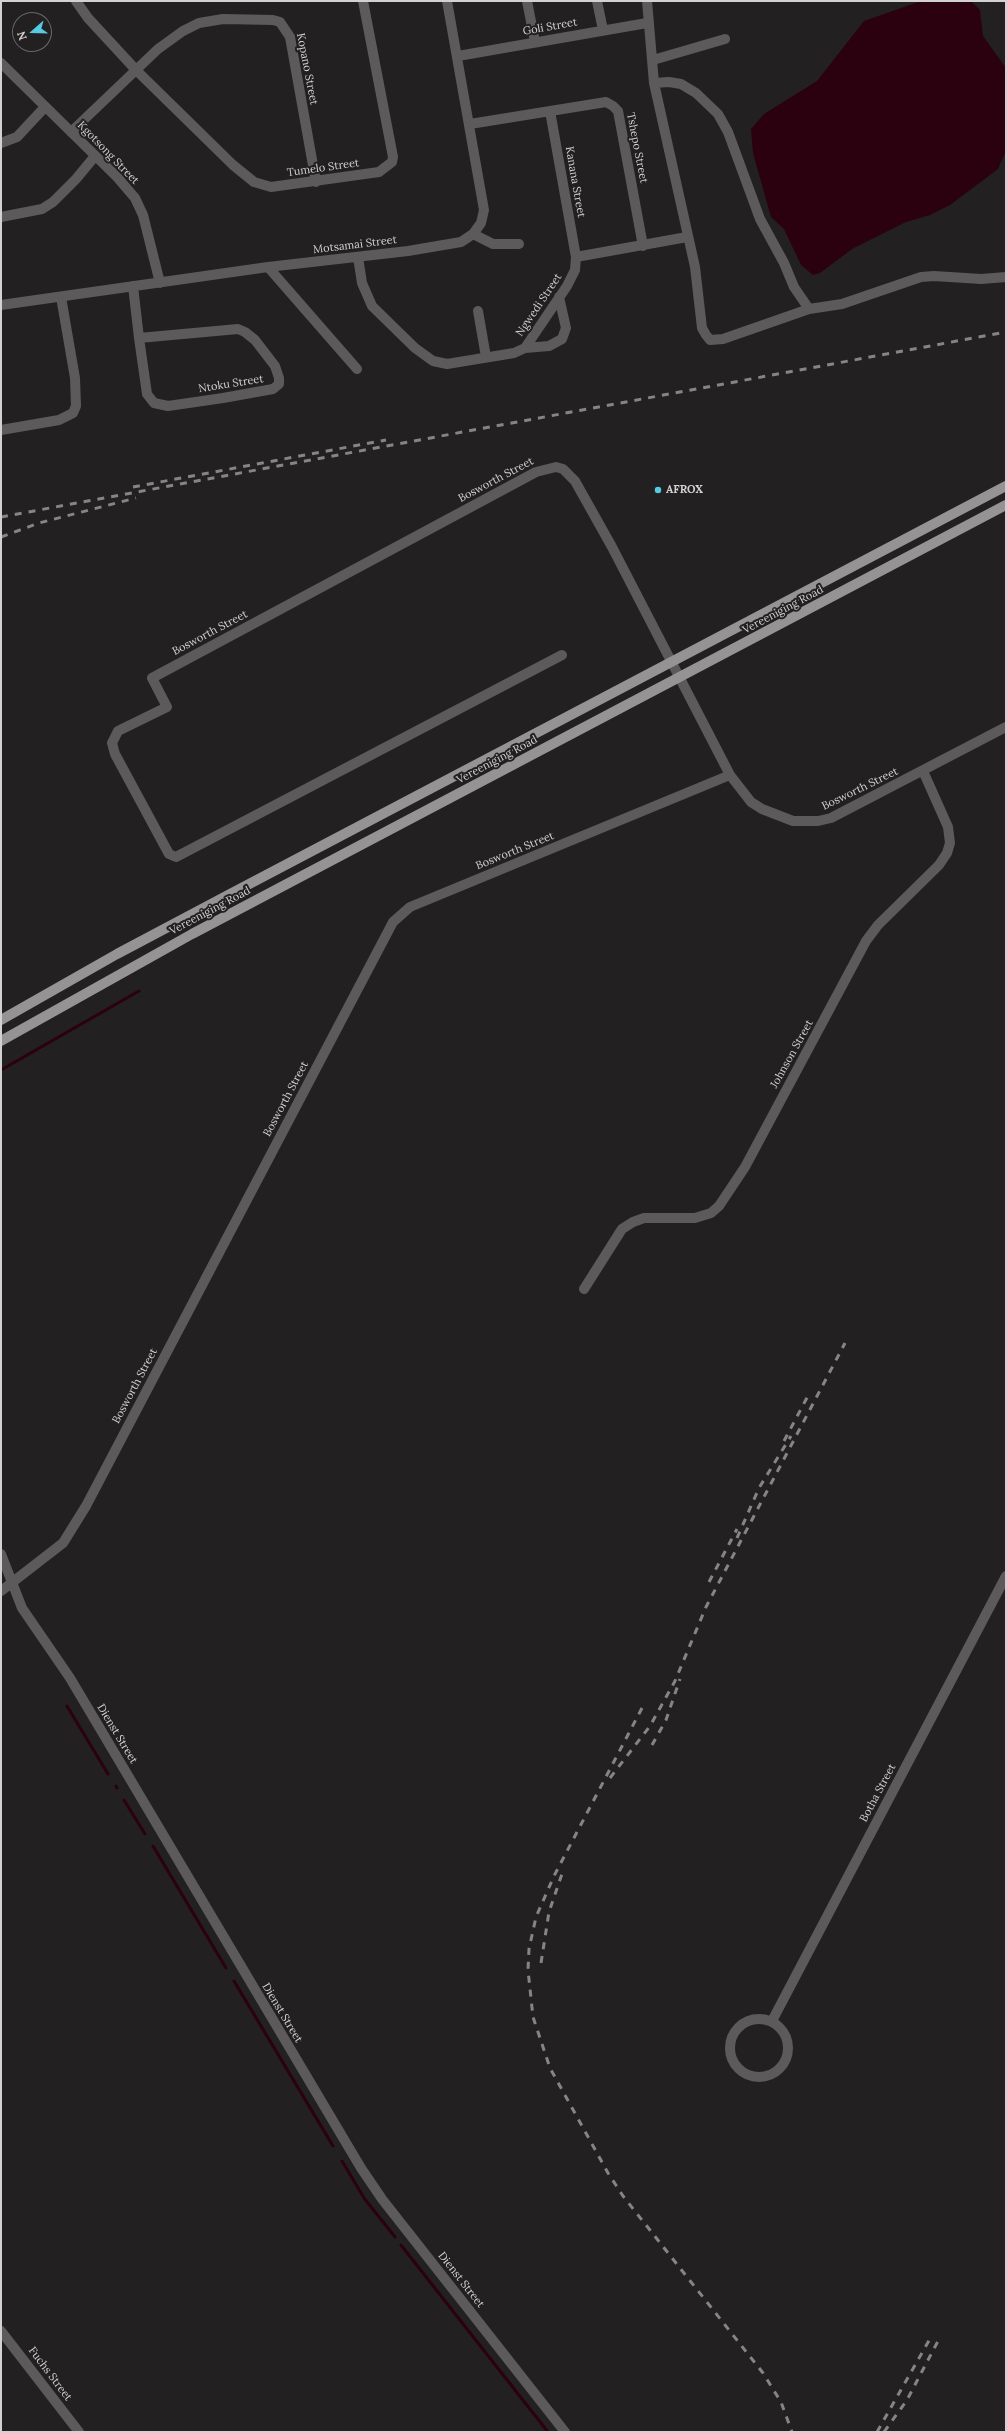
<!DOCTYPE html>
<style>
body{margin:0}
#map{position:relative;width:1007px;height:2433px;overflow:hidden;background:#232021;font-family:Lora,serif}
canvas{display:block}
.frame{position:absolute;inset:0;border:2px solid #d3d1d1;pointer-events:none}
.north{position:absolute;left:12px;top:12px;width:40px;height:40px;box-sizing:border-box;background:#232021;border:1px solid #696767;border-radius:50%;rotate:250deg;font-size:11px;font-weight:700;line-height:16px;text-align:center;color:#d3d1d1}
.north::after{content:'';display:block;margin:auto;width:14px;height:18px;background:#55cae0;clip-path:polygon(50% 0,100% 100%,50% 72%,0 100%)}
</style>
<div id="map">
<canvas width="1007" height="2433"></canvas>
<div class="frame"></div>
<div class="north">N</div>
</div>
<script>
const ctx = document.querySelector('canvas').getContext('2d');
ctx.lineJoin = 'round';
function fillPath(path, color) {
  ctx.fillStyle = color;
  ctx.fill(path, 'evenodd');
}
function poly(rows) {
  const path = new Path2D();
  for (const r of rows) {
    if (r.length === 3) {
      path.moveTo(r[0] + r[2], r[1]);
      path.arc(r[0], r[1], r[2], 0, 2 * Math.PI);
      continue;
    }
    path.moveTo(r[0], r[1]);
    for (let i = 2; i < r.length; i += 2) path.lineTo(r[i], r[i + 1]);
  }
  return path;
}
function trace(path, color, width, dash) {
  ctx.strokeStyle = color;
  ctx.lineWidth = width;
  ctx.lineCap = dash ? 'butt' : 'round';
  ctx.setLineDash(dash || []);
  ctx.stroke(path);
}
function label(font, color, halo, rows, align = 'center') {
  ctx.font = font + ' Lora,serif';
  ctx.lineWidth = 4;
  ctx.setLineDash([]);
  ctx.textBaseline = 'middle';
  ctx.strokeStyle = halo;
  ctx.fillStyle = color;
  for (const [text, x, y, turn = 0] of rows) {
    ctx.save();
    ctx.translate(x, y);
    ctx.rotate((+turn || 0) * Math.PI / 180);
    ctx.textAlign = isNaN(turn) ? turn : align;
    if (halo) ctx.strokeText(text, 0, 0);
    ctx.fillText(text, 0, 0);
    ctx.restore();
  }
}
fillPath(poly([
 [921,1,971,1,980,10,983,36,1006,68,1006,151,998,169,950,205,930,215,906,222,852,249,820,273,813,275,801,265,784,229,771,217,753,153,751,129,764,114,817,81,864,21]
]), '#2b000f');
trace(poly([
 [1,1070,139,991],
 [67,1706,108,1774],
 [116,1786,117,1788],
 [124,1800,145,1834],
 [153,1846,226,1968],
 [234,1981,333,2146],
 [342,2161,364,2198,395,2237],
 [401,2245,548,2432]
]), '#2b000f', 3);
trace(poly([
 [76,1,88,18,136,70,233,165,254,182,271,187,379,172,392,162,393,157,363,1],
 [527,1,535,42],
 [597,1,603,30],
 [647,1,654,83,695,267,702,328,706,335,710,340,723,339,809,309],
 [458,56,647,23],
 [653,60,725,39],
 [1,63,117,177,135,198,143,215,160,283],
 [654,83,669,82,681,84,696,93,718,114,728,132,760,219,784,263,794,287,809,309,842,304,921,277,934,276,981,279,1006,277],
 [470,124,606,102,613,106,618,111,643,246],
 [71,132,158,49,183,31,199,23,223,19,273,20,280,22,290,37,316,182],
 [1,143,17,137,45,107],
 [1,217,42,209,53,202,76,179,95,156],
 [473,234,493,244,519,244],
 [358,257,362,283,372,306,415,348,433,361,447,364,514,353,525,348,567,286,575,270,576,257,550,111],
 [576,257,687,237],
 [268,267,357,369],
 [133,286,139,338,147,394,154,403,168,406,223,398,273,389,279,384,279,378,275,366,255,340,245,332,238,329,139,338],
 [1,305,268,267,408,251,461,242,473,234,481,223,484,210,447,1],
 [478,311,486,357],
 [525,348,549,346,562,339,566,328,559,297],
 [1,430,59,420,73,413,76,406,75,378,61,297],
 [562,655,176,857,169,854,115,754,112,743,118,731,167,707,152,678,536,472,556,467,563,469,575,481,612,547,730,775,751,802,762,809,793,821,818,821,831,818,1006,727],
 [584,1289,622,1229,633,1222,644,1218,695,1218,711,1213,719,1206,745,1167,866,941,878,925,939,865,947,853,950,843,948,827,923,771],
 [1,1554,22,1608,70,1678,361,2168,382,2199,565,2432],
 [1,1591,63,1543,86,1506,393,922,410,907,730,775],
 [759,2048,29],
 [772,2021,1006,1576],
 [1,2331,79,2432]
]), '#5c5a5b', 10);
trace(poly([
 [1,1020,117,954,234,892,1006,486],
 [1,1041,192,934,1006,505]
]), '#969394', 10);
trace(poly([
 [133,487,386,440],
 [1,517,1006,332],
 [1,537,39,523,136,498],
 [784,1441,810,1392],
 [737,1538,759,1488,791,1436],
 [709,1582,737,1529],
 [642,1708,554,1876,536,1917,529,1949,528,1970,533,2017,550,2068,608,2173,623,2196,763,2373,781,2402,792,2432],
 [652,1745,666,1720,680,1679],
 [610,1778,650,1726,675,1681,706,1607,845,1343],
 [541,1963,549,1912,564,1868],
 [877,2432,931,2337],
 [884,2432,907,2400,938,2341]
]), '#878485', 3, [7, 7]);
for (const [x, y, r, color] of [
 [658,490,4,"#55cae0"]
]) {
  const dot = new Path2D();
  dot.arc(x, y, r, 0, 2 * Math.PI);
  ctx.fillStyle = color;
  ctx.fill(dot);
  trace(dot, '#232021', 1.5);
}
label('11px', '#d3d1d1', '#232021', [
 ["Goli Street",550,27,-10],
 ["Kopano Street",307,69,79],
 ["Tshepo Street",637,148,79],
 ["Kgotsong Street",108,153,46],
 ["Tumelo Street",323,168,-8],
 ["Kanana Street",575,182,80],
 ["Motsamai Street",355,245,-7],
 ["Ngwedi Street",539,305,-56],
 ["Ntoku Street",231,384,-9],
 ["Bosworth Street",496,480,-28],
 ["Vereeniging Road",783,610,-28],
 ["Bosworth Street",210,633,-28],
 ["Vereeniging Road",497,760,-28],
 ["Bosworth Street",860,789,-26],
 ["Bosworth Street",515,851,-22],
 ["Vereeniging Road",210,911,-28],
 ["Johnson Street",792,1054,-61],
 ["Bosworth Street",286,1099,-62],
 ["Bosworth Street",135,1386,-62],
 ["Dienst Street",117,1734,59],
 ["Botha Street",878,1793,-62],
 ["Dienst Street",282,2013,59],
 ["Dienst Street",461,2280,52],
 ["Fuchs Street",50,2374,53]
]);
label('bold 11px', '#d3d1d1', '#232021', [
 ["AFROX",666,490]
], 'left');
</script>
